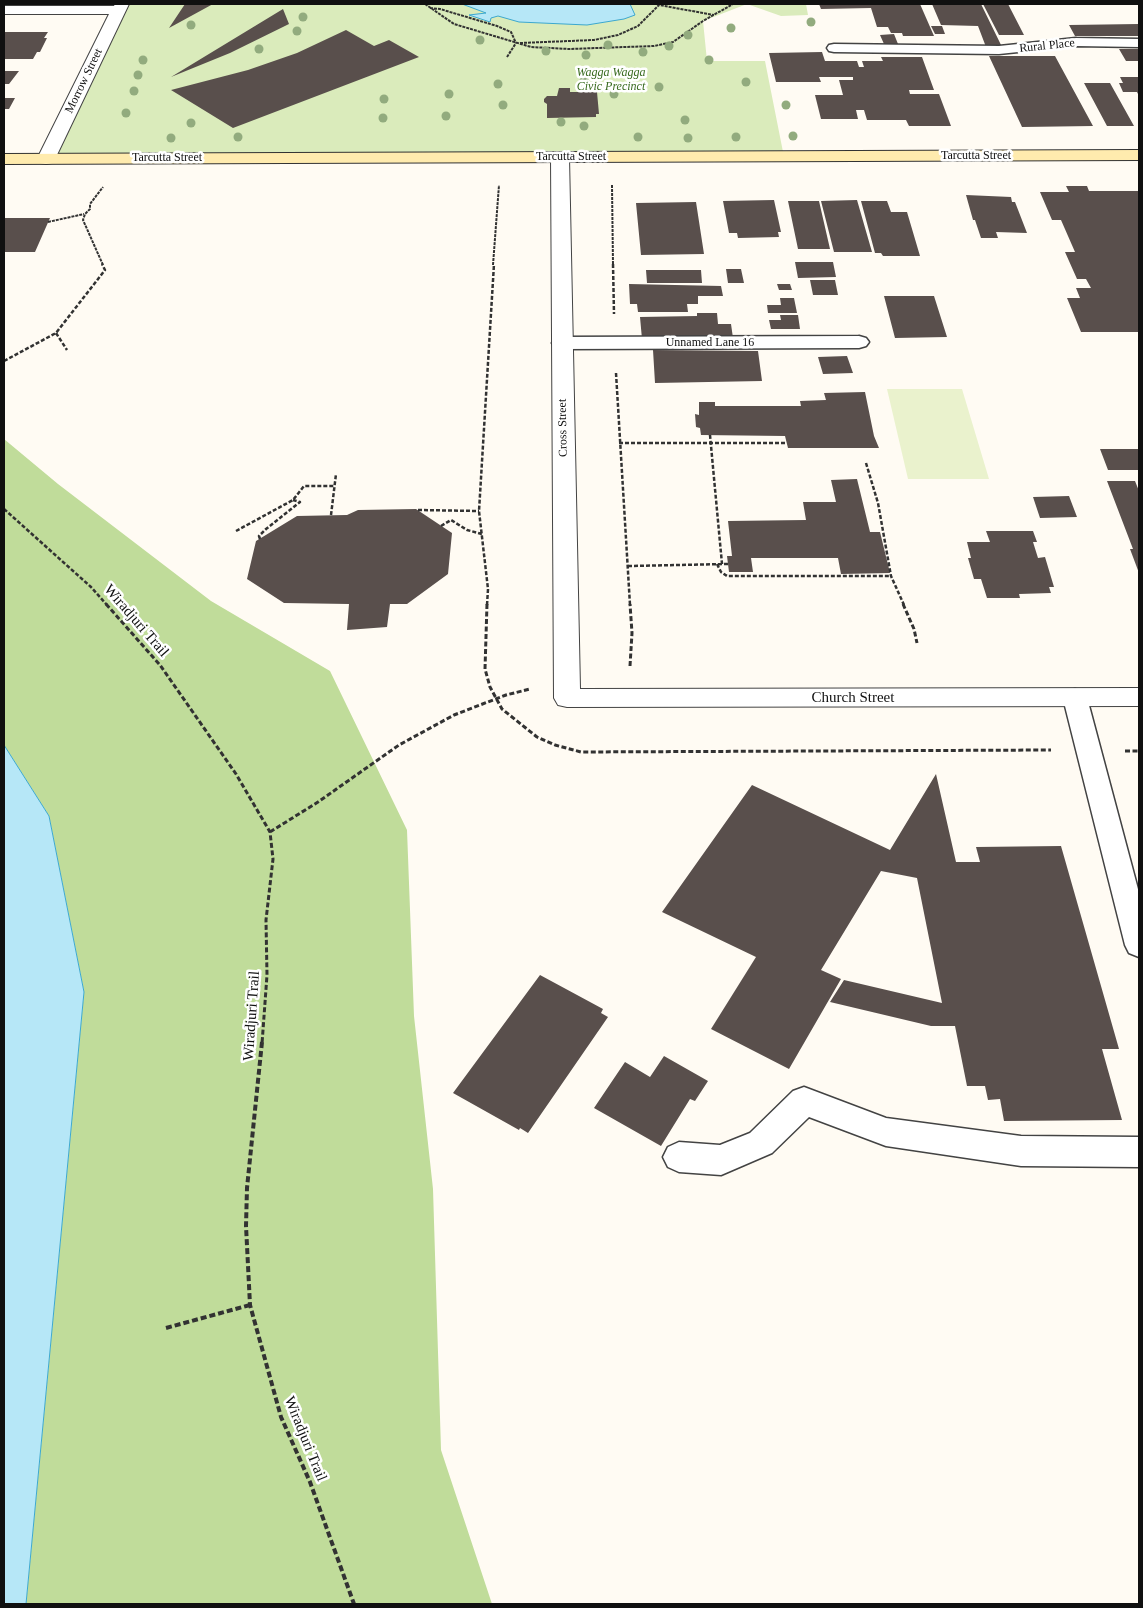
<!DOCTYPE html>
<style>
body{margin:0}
#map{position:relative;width:1143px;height:1608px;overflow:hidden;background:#fffbf3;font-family:Georgia,serif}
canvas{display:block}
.frame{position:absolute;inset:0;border:5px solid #101010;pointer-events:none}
</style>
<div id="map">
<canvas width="1143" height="1608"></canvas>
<div class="frame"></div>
</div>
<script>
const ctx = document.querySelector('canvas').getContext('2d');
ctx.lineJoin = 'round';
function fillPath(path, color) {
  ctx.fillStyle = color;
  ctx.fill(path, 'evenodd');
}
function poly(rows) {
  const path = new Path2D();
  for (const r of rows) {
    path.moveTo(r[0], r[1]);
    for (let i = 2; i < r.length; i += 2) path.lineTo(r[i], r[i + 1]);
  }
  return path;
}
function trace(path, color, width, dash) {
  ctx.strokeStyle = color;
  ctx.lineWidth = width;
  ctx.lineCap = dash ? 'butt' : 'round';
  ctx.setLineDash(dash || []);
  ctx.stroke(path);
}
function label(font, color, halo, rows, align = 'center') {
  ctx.font = font + ' Georgia,serif';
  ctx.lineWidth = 5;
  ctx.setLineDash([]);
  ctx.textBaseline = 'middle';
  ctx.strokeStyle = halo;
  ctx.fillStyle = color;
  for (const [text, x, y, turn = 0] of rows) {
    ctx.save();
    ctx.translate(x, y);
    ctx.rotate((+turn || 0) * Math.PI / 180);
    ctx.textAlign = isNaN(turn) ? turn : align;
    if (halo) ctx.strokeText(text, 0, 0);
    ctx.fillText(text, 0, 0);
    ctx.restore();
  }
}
fillPath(poly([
 [122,4,806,4,808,15,781,16,747,4,703,21,707,61,765,61,784,157,46,159]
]), '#daebbb');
fillPath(poly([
 [4,439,58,484,211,601,330,671,407,830,414,1016,433,1189,441,1450,492,1604,26,1604,84,992,49,816,4,745]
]), '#c0dc9a');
fillPath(poly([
 [887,389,962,389,989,479,908,479]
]), '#eaf2cd');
const water = poly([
 [462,4,630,4,635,15,624,19,587,25,519,22,498,16,491,18,490,22,469,15,486,13,462,4],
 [4,745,49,816,84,992,26,1604,4,1604,4,745]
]);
fillPath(water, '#b6e7f7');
trace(water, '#3ca8cf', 1);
fillPath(poly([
 [185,4,213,4,169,28],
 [819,4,920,4,934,36,903,36,902,33,891,33,888,27,877,27,871,8,821,9],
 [932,4,981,4,1002,47,986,47,978,26,941,25],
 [983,4,1008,4,1024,35,999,35],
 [283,9,289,24,230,53,171,77],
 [1139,24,1139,36,1075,36,1069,25],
 [931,26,942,26,945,34,935,34],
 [346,30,374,46,389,40,419,57,233,128,171,90,248,70,297,53],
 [4,32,48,32,44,38,47,38,40,52,37,52,33,59,4,59],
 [894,34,898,44,884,44,880,35],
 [1119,49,1139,49,1139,61,1126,61],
 [822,52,825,61,857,61,859,67,864,67,862,61,883,61,881,57,922,57,934,90,909,90,910,94,939,94,951,126,909,126,906,120,867,120,864,110,856,110,858,119,821,119,815,95,843,95,839,80,853,80,853,77,819,77,821,82,776,82,769,53],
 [989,56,1055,56,1093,126,1022,127],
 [4,71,19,71,9,84,4,84],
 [1120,77,1139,77,1139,96,1137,92,1123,92,1119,83,1123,83],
 [1084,83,1110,83,1134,126,1107,126],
 [559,88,570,88,570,92,597,92,599,114,596,114,596,117,547,118,547,104,544,102,544,99,547,96,557,96],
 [4,98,15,98,9,109,4,109],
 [1066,186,1087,186,1089,191,1139,191,1139,332,1081,332,1067,298,1080,298,1076,288,1091,288,1086,279,1077,279,1065,252,1075,252,1061,220,1052,220,1040,192,1069,192],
 [966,195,1011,197,1012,202,1015,202,1027,233,996,232,998,238,981,238,975,220,973,220],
 [774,200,781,232,778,232,779,237,738,238,737,233,729,233,723,201],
 [857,200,872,252,834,252,821,201],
 [788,201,819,201,830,249,798,249],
 [861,201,887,201,891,212,907,212,920,256,883,256,881,253,875,253],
 [696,202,704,254,641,255,636,203],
 [4,218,50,218,35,252,4,252],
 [795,262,833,262,836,277,798,278],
 [726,269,741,269,744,283,728,283],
 [646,270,701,270,702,283,647,283],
 [810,280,835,280,838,295,813,295],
 [629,284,721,286,723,296,698,296,698,304,687,304,688,312,638,312,637,304,630,304],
 [777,284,790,284,792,290,779,290],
 [884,296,934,296,947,337,895,338],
 [780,298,794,298,797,313,768,313,767,305,781,305],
 [697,313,717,313,718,324,731,324,733,338,642,339,640,317,697,316],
 [780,315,798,315,800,329,771,329,769,320,781,320],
 [653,350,758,351,762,381,655,383],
 [847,356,853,373,823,374,818,357],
 [865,392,874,436,879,448,788,448,785,436,701,435,700,428,696,427,695,414,699,415,699,402,715,402,715,406,801,406,800,401,826,400,824,393],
 [1100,449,1139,449,1139,470,1108,470],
 [857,479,870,532,880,532,890,573,841,574,838,558,751,558,753,572,729,572,727,556,732,556,728,521,806,520,803,502,836,502,831,480],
 [1107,481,1135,481,1139,491,1139,573,1130,549,1133,549],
 [1069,496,1077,517,1040,518,1033,497],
 [416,509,452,533,448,574,407,604,390,604,387,627,347,630,349,604,284,603,247,579,256,541,297,516,347,515,358,510],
 [986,531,1033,531,1037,542,1033,542,1038,558,1045,557,1054,587,1049,587,1051,593,1019,594,1020,598,987,598,981,579,974,579,968,558,971,558,967,542,990,542],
 [936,774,956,862,980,862,976,847,1061,846,1119,1049,1102,1049,1122,1120,1004,1121,1000,1099,988,1100,985,1086,967,1086,955,1026,931,1026,830,1002,844,980,942,1003,917,878,881,871,821,970,841,979,789,1069,711,1029,756,957,662,912,752,785,890,850],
 [540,975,603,1009,601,1013,608,1017,528,1133,520,1128,519,1130,453,1093],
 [664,1056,708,1081,695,1101,690,1099,661,1146,594,1108,625,1062,650,1077]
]), '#594f4c');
const lane = poly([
 [1076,38,1139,39,1139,47,1076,46,999,54,834,52,829,51,827,48,829,45,834,44,999,46,1076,38],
 [859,336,866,338,869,342,866,346,859,348,562,349,555,347,552,343,555,339,562,337,859,336],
 [1075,689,1084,692,1087,698,1139,893,1139,957,1129,953,1125,945,1063,698,1066,692,1075,689],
 [804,1087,886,1118,1021,1136,1139,1137,1139,1167,1021,1166,886,1146,809,1117,772,1153,721,1175,679,1172,668,1167,663,1157,668,1147,679,1142,720,1145,750,1133,793,1091,804,1087]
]);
const street = poly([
 [115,4,129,4,55,159,52,163,46,164,40,163,37,159,109,14,4,14,4,6,114,6,115,4],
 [560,152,566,153,569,157,580,689,1139,688,1139,706,567,707,558,705,554,698,551,157,554,153,560,152]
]);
const secondary = poly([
 [1139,150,1139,160,4,164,4,154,1139,150]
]);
trace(lane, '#434343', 3);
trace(street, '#434343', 2);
trace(secondary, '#323232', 2);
trace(poly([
 [425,4,454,24,531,47,569,49,654,46,673,42,703,21,733,4],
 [430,8,440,9,497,26,511,32,516,43],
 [520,43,594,40,618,35,638,26,659,5,714,15],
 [507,57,516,43],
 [612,185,613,265],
 [48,222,84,214],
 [103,265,83,220,85,214,90,209,90,204,103,187],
 [493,265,499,185]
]), '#323232', 2, [3, 1]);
trace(poly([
 [613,264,614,314],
 [56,333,67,350],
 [4,361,56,333,105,270,102,264],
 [616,373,630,605],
 [710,435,722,564],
 [619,443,786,443],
 [866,463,878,503,891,576,904,605],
 [4,509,91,587,107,605],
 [418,510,479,511],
 [331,515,336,474],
 [441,526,451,520,467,530,482,534],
 [236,531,293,500,304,486,334,486],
 [260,539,259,536,266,529,300,502,293,500],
 [717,564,721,572,727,576,891,576],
 [628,566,728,564],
 [487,605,488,589,479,511,494,264]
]), '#323232', 2.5, [4, 2]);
trace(poly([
 [106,604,160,665,236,774,270,832,273,859,266,920,267,975,262,1044],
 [487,604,485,669,490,687,502,709,537,737,555,745,581,752,1051,750],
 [903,604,914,629,917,643],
 [630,666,632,633,630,604],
 [1125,751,1139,751],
 [270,832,318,802,399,745,454,715,506,695,530,689]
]), '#323232', 3, [5, 2.5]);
trace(poly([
 [262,1042,247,1188,246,1226,250,1305,281,1417,310,1482,354,1604],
 [166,1328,250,1305]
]), '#323232', 4, [6, 3]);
fillPath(lane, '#fff');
fillPath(street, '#fff');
fillPath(secondary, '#ffebae');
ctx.fillStyle = '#92ab7e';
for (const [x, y] of [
 [303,17],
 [811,22],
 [191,25],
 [731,28],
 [297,31],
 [688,35],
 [480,40],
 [608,45],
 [669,46],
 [259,49],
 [546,51],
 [643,52],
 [586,55],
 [143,60],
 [709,60],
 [138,75],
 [584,81],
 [746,82],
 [498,84],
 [659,87],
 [134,91],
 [449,94],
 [614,94],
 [384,99],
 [503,105],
 [786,105],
 [126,113],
 [446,116],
 [383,118],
 [685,120],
 [561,122],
 [191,123],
 [584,126],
 [793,136],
 [238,137],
 [638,137],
 [736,137],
 [171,138],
 [688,138]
]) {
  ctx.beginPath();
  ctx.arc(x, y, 4.5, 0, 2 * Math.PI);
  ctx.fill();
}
label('12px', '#101010', '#fff', [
 ["Rural Place",1047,46,-6],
 ["Morrow Street",84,81,-64],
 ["Tarcutta Street",976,156],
 ["Tarcutta Street",571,157],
 ["Tarcutta Street",167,158],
 ["Unnamed Lane 16",710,343],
 ["Cross Street",563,428,-91]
]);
label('italic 12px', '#386a1e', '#fff', [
 ["Wagga Wagga",611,73],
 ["Civic Precinct",611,87]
]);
label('15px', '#101010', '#fff', [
 ["Wiradjuri Trail",136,621,49],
 ["Church Street",853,698],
 ["Wiradjuri Trail",252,1016,-86],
 ["Wiradjuri Trail",305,1439,68]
]);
</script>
